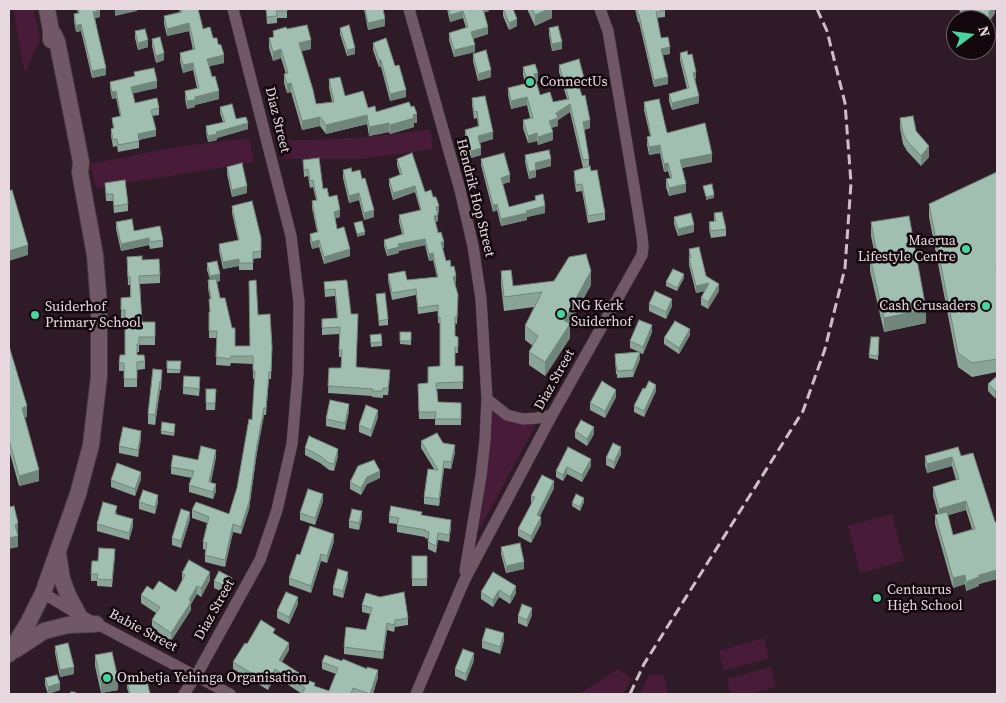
<!DOCTYPE html>
<style>
body{margin:0}
#map{position:relative;width:1006px;height:703px;overflow:hidden;background:#2f1b27;font-family:"Source Serif 4",serif}
canvas{display:block}
.frame{position:absolute;inset:0;border:10px solid #e7d8e0;pointer-events:none}
.north{position:absolute;left:946px;top:10px;width:50px;height:50px;box-sizing:border-box;background:#12080e;border:1px solid #675b62;border-radius:50%;rotate:75deg;font-size:14px;font-weight:700;line-height:20px;text-align:center;color:#e7d8e0}
.north::after{content:'';display:block;margin:auto;width:18px;height:22px;background:#47d49d;clip-path:polygon(50% 0,100% 100%,50% 72%,0 100%)}
</style>
<div id="map">
<canvas width="1006" height="703"></canvas>
<div class="frame"></div>
<div class="north">N</div>
</div>
<script>
const ctx = document.querySelector('canvas').getContext('2d');
ctx.lineJoin = 'round';
function fillPath(path, color) {
  ctx.fillStyle = color;
  ctx.fill(path, 'evenodd');
}
function poly(rows) {
  const path = new Path2D();
  for (const r of rows) {
    path.moveTo(r[0], r[1]);
    for (let i = 2; i < r.length; i += 2) path.lineTo(r[i], r[i + 1]);
  }
  return path;
}
function trace(path, color, width, dash) {
  ctx.strokeStyle = color;
  ctx.lineWidth = width;
  ctx.lineCap = dash ? 'butt' : 'round';
  ctx.setLineDash(dash || []);
  ctx.stroke(path);
}
function label(font, color, halo, rows, align = 'center') {
  ctx.font = font + ' "Source Serif 4",serif';
  ctx.lineWidth = 5;
  ctx.setLineDash([]);
  ctx.textBaseline = 'middle';
  ctx.strokeStyle = halo;
  ctx.fillStyle = color;
  for (const [text, x, y, turn = 0] of rows) {
    ctx.save();
    ctx.translate(x, y);
    ctx.rotate((+turn || 0) * Math.PI / 180);
    ctx.textAlign = isNaN(turn) ? turn : align;
    if (halo) ctx.strokeText(text, 0, 0);
    ctx.fillText(text, 0, 0);
    ctx.restore();
  }
}
fillPath(poly([
 [13,9,34,9,40,39,25,73],
 [430,130,433,149,362,159,285,159,281,141,356,138],
 [249,138,254,162,96,188,90,164,177,147],
 [493,410,507,421,538,421,478,532,489,461],
 [892,514,904,561,860,573,848,526],
 [764,638,769,658,724,671,719,651],
 [771,667,776,687,750,694,731,694,727,679],
 [618,669,631,678,623,694,579,694],
 [649,675,664,675,668,694,640,694]
]), '#481c38');
const street = poly([
 [409,9,460,190,473,246,481,299,487,399,485,440,481,476,465,571],
 [487,399,507,415,523,419,537,418,552,415],
 [43,593,78,614,230,694],
 [184,694,196,676,260,560,277,510,292,444,298,373,299,302,291,236,233,9],
 [416,694,464,581,552,415,642,255,643,247,642,236,634,186,608,31,600,9]
]);
const secondary = poly([
 [47,9,51,31,51,40],
 [58,553,62,579,68,595,78,614],
 [15,650,44,631,68,625,96,624],
 [9,654,28,623,43,593,78,494,91,445,99,376,99,306,95,255,80,173,81,162,72,116,57,41,54,35,51,31]
]);
trace(street, '#483842', 12);
trace(secondary, '#483842', 18);
trace(street, '#715866', 11);
trace(secondary, '#715866', 16);
trace(poly([
 [630,694,644,664,803,411,825,349,845,268,851,183,845,103,827,31,817,9]
]), '#cebec7', 3, [10, 5]);
fillPath(poly([
 [77,9,100,9,100,17,95,18,106,75,92,78,81,31,76,32,74,21,74,14,78,13],
 [179,9,198,9,203,29,213,38,224,63,209,66,219,99,195,105,195,107,187,109,185,99,185,91,197,88,193,70,183,73,180,61,180,53,193,50,189,31,167,36,164,24,164,16,180,12],
 [266,9,287,9,287,18,277,18,277,23,267,24],
 [364,9,378,9,385,26,368,30],
 [447,9,489,9,489,11,484,12,488,34,473,39,475,52,454,57,449,40,449,33,466,28,463,18,450,22],
 [503,9,517,26,509,30,503,16],
 [527,9,552,9,552,18,535,26],
 [635,9,665,9,665,17,657,18,661,38,670,54,663,55,668,84,654,87,639,22,638,22],
 [959,9,995,9,995,13,989,22,989,37,986,37,986,20,965,20,962,18],
 [340,28,355,54,347,56,340,34],
 [549,28,562,49,552,51,549,35],
 [287,29,311,49,301,51,316,104,332,102,329,88,329,79,345,96,368,108,376,112,417,123,414,123,414,127,390,134,389,132,369,136,367,124,326,134,320,126,302,130,291,92,287,93,284,83,284,74,286,74,281,58,273,61,269,48,269,38,273,37,273,31],
 [135,31,148,47,138,50,135,38],
 [152,39,164,60,156,63,152,46],
 [373,43,406,97,390,101,381,67,379,67,373,50],
 [680,53,696,79,695,79,699,103,672,110,669,101,669,94,687,89,680,60],
 [473,54,491,77,478,81,473,61],
 [559,65,584,86,579,88,590,128,584,130,589,159,589,166,605,213,605,220,588,223,582,191,576,192,574,178,574,171,583,168,570,112,558,120,558,126,551,128,553,140,538,145,537,141,528,143,523,128,523,120,530,118,527,105,511,109,508,95,508,88,525,84,523,75,523,67,538,81,536,82,540,95,553,102,567,99,559,72],
 [134,72,157,88,133,93,135,103,159,108,159,115,152,116,156,136,139,140,139,148,118,152,117,146,113,147,111,136,111,129,113,128,112,118,120,116,116,98,112,99,110,88,110,82,134,77],
 [472,98,493,139,480,143,481,155,471,158,465,137,465,130,478,126,477,118,474,119,472,105],
 [644,102,667,133,712,162,682,168,686,192,669,196,666,187,666,179,670,178,668,171,664,172,660,153,649,155,647,145,647,137,650,136,644,110],
 [220,107,248,129,217,138,217,140,208,142,206,132,206,126,223,122,220,113],
 [900,118,916,131,929,157,921,166,907,151,903,144,900,128],
 [525,155,551,166,536,170,536,177,529,179,525,162],
 [397,159,425,192,439,213,438,213,438,221,435,222,444,248,442,248,446,261,451,267,456,283,455,283,458,295,457,324,455,323,455,336,458,337,458,353,455,353,455,366,463,366,463,389,437,389,438,402,461,403,461,425,435,425,435,419,419,419,418,384,428,383,440,366,440,323,438,323,438,311,418,314,416,295,392,300,388,280,388,274,407,280,437,277,433,260,429,261,425,245,399,251,399,253,387,256,384,246,384,240,402,234,399,222,399,215,420,210,415,192,393,200,389,185,389,179,400,175,397,165],
 [481,159,510,182,503,184,509,207,535,201,535,196,545,213,527,217,527,220,501,226,497,210,493,212,481,165],
 [303,160,329,197,340,217,335,218,337,229,350,256,324,264,319,247,312,249,310,241,310,234,317,232,312,208,312,201,316,200,313,187,310,188,308,176,304,177],
 [227,167,247,193,232,197,227,174],
 [343,170,352,172,362,179,374,217,364,220,359,200,349,203,343,178],
 [997,172,997,372,972,377,958,367,929,217,929,204],
 [105,183,128,204,128,211,114,213,113,201,106,201],
 [232,206,261,238,261,258,253,259,253,270,239,270,239,266,223,269,219,251,219,244,238,240,232,213],
 [714,213,726,229,726,236,711,238,709,229,709,222,714,221],
 [674,217,694,232,678,236,674,224],
 [116,222,134,231,163,240,163,247,150,249,149,245,121,251,116,229],
 [871,222,926,323,884,332,870,271,870,257,875,255,871,236],
 [689,249,706,276,719,291,708,309,701,305,701,298,705,291,696,293,689,265],
 [127,257,142,260,160,275,160,283,140,284,142,322,155,322,155,345,139,345,139,352,137,352,137,355,145,361,145,369,137,370,137,387,124,387,124,371,119,371,119,363,125,355,125,318,121,318,121,298,130,297,130,285,128,285],
 [207,263,220,281,217,282,220,298,235,346,250,346,258,315,272,347,271,379,269,379,266,415,264,415,257,452,249,509,241,534,233,532,225,567,205,562,205,555,206,550,203,549,203,542,207,523,192,518,192,510,229,514,237,488,252,420,255,379,253,379,253,364,231,363,230,366,216,365,217,338,209,338,209,312,210,312,209,299,210,299,208,288,208,280,210,280,207,270],
 [501,271,513,286,591,285,570,323,570,338,545,376,529,365,529,352,533,346,525,340,525,326,534,307,504,311,501,285],
 [684,278,677,291,666,286,666,282],
 [346,280,356,367,390,377,388,395,383,395,383,398,372,397,372,396,328,393,329,368,341,368,342,357,339,357,339,334,322,335,322,319,337,318,335,296,325,297,324,282],
 [376,294,388,319,388,325,379,326],
 [649,304,672,306,666,319,649,311],
 [400,332,411,332,411,345,400,344],
 [652,332,643,354,640,353,640,359,633,377,617,378,617,374,616,374,615,354,639,352,630,348,630,341],
 [370,335,382,342,382,346,371,347],
 [690,335,679,354,664,344,664,338],
 [879,337,878,360,869,358,869,355],
 [9,346,27,417,24,418,39,481,19,486,9,450],
 [167,361,181,361,180,373,167,373],
 [162,370,161,390,160,390,155,425,148,424,148,414],
 [997,376,997,396,995,398,988,391,988,384],
 [200,384,199,396,183,394,183,387],
 [206,389,216,389,215,410,206,410],
 [645,389,656,391,644,417,634,412,634,406],
 [616,397,605,418,590,410,590,403],
 [349,411,345,430,326,426,326,419],
 [378,417,371,437,359,432,359,425],
 [175,428,174,436,161,434,161,431],
 [575,431,594,434,587,446,575,438],
 [141,438,138,457,119,453,119,446],
 [421,441,443,443,455,452,451,469,444,468,439,506,424,504,424,497,434,469,421,448],
 [305,448,338,456,334,471,329,470,320,463,305,455],
 [621,454,614,469,606,465,606,458],
 [925,456,961,456,995,522,997,522,997,579,979,584,979,586,966,591,965,584,953,588,935,524,935,515,938,514,933,496,933,487,956,480,952,466,927,473,925,465],
 [966,510,972,529,953,535,948,515],
 [216,457,211,482,216,491,213,499,189,492,189,485,192,478,171,474,171,467],
 [591,459,591,466,582,482,567,474,563,481,556,477,556,471],
 [380,478,367,484,361,495,350,489,350,482],
 [141,479,135,496,111,487,111,480],
 [554,488,540,516,541,524,531,543,518,536,518,529,532,503,531,503,531,496],
 [323,501,315,525,300,520,300,513],
 [139,502,158,502,155,514,139,509],
 [584,502,580,511,572,506,572,503],
 [117,512,116,515,133,526,129,540,97,531,97,524],
 [422,515,451,527,449,542,438,540,436,553,428,549,428,539,425,538,425,537,397,532,397,524,389,523,389,516],
 [362,518,359,530,349,528,349,521],
 [190,519,181,548,172,545,172,538],
 [334,541,327,563,321,561,311,593,289,585,289,578,300,555],
 [501,547,524,569,506,573,501,554],
 [115,556,112,587,97,586,97,581,91,581,91,574,98,561],
 [412,556,427,556,427,586,412,586],
 [182,573,210,580,201,597,197,594,191,604,191,610,171,641,152,628,152,620,156,613,141,603,141,595,153,590,176,592,182,581],
 [348,579,343,598,333,595,333,588],
 [214,581,232,585,227,594,214,588],
 [516,586,516,593,510,604,499,597,493,607,481,599,481,592],
 [298,604,289,624,277,618,277,611],
 [362,605,408,618,408,625,395,627,394,632,387,630,383,659,344,654,344,647,366,630,370,614,362,612],
 [532,615,527,627,518,623,518,616],
 [275,634,289,650,282,662,315,686,329,691,336,674,322,669,322,662,378,677,373,694,302,694,275,676,268,690,233,669,233,662,247,644],
 [504,640,500,654,482,648,482,641],
 [55,646,74,674,60,677,55,653],
 [95,655,118,690,101,693,95,666],
 [474,660,466,681,455,676,455,669],
 [45,678,60,690,48,694,45,685],
 [127,681,150,694,129,694,127,688]
]), '#8aa497');
fillPath(poly([
 [115,9,137,9,137,11,115,16],
 [482,9,489,9,489,11,482,13],
 [549,9,552,9,552,18,535,26,535,15],
 [991,9,995,9,995,13,989,22,989,37,989,12],
 [100,10,100,17,93,19,93,12],
 [463,11,463,18,450,22,450,15],
 [385,19,385,26,368,30,368,23],
 [517,19,517,26,509,30,509,23],
 [189,23,189,31,167,36,167,29],
 [81,24,81,31,76,32,76,26],
 [488,27,488,34,471,39,471,32],
 [148,40,148,47,138,50,138,43],
 [311,40,311,49,299,52,299,43],
 [562,42,562,49,552,51,552,44],
 [475,45,475,52,454,57,454,50],
 [670,47,670,54,661,55,661,49],
 [355,48,355,54,347,56,347,50],
 [281,49,281,58,273,61,273,52],
 [164,53,164,60,156,63,156,56],
 [224,55,224,63,207,67,207,59],
 [379,60,381,60,381,67,379,67],
 [193,63,193,70,183,73,183,65],
 [106,68,106,75,92,78,92,71],
 [491,70,491,77,478,81,478,74],
 [696,72,696,79,693,80,693,73],
 [538,73,538,81,534,82,534,74],
 [668,77,668,84,654,87,654,80],
 [584,78,584,86,577,88,577,80],
 [157,81,157,88,131,94,131,87],
 [291,83,291,92,287,93,287,84],
 [406,90,406,97,390,101,390,94],
 [116,91,116,98,112,99,112,92],
 [219,91,219,99,195,105,195,107,187,109,187,101,195,97],
 [699,96,699,103,672,110,672,103],
 [527,97,527,105,511,109,511,101],
 [570,104,570,112,558,120,558,126,549,128,549,121,556,113],
 [417,114,417,123,414,123,414,127,390,134,390,125],
 [367,115,367,124,326,134,326,125],
 [320,117,320,126,302,130,302,121],
 [590,120,590,128,583,130,583,122],
 [248,123,248,129,217,138,217,140,208,142,208,136,216,132],
 [389,123,389,132,369,136,369,127],
 [156,130,156,136,138,140,138,134],
 [493,132,493,139,478,143,478,136],
 [553,132,553,140,538,145,538,137],
 [537,133,537,141,528,143,528,136],
 [660,145,660,153,649,155,649,147],
 [929,146,929,157,921,166,921,156],
 [481,148,481,155,471,158,471,151],
 [712,154,712,162,680,168,680,160],
 [551,159,551,166,536,170,536,177,529,179,529,172,535,163],
 [668,163,668,171,664,172,664,164],
 [510,175,510,182,501,184,501,178],
 [686,184,686,192,669,196,669,188],
 [247,186,247,193,232,197,232,190],
 [415,186,415,192,393,200,393,193],
 [359,193,359,200,349,203,349,196],
 [714,195,714,198,706,200,706,197],
 [497,204,497,210,493,212,493,205],
 [439,206,439,213,436,213,436,207],
 [545,206,545,213,527,217,527,220,501,226,501,219,526,211],
 [340,210,340,217,334,219,334,212],
 [374,210,374,217,364,220,364,213],
 [438,215,438,221,434,223,434,216],
 [694,225,694,232,678,236,678,229],
 [365,232,365,235,357,237,357,234],
 [149,238,149,245,121,251,121,244],
 [425,239,425,245,399,251,399,253,387,256,387,250,398,244],
 [319,240,319,247,312,249,312,242],
 [441,242,444,242,444,248,441,249],
 [28,245,28,255,9,261,9,251],
 [350,249,350,256,324,264,324,257],
 [433,253,433,260,429,261,429,254],
 [239,259,239,266,223,269,223,262],
 [591,271,591,285,564,333,570,324,570,338,545,376,545,362,564,320],
 [220,274,220,281,210,283,210,276],
 [684,274,684,278,677,291,677,288],
 [456,276,456,283,453,283,453,277],
 [709,283,709,290,696,293,696,286],
 [719,284,719,291,708,309,708,302],
 [672,299,672,306,666,319,666,312],
 [926,309,926,323,884,332,884,318],
 [652,325,652,332,643,354,643,347],
 [690,329,690,335,679,354,679,348],
 [640,352,640,359,633,377,633,370],
 [160,381,160,390,155,425,155,415],
 [656,385,656,391,644,417,644,411],
 [997,389,997,396,995,398,995,391],
 [616,390,616,397,605,418,605,411],
 [349,404,349,411,345,430,345,423],
 [27,406,27,417,22,418,22,408],
 [264,408,264,415,257,452,249,509,241,534,241,527],
 [378,410,378,417,371,437,371,430],
 [594,427,594,434,587,446,587,439],
 [141,431,141,438,138,457,138,450],
 [455,445,455,452,451,469,451,462],
 [621,447,621,454,614,469,614,462],
 [338,449,338,456,334,471,334,464],
 [216,450,216,457,209,489,209,482],
 [952,457,952,466,927,473,927,464],
 [591,459,591,466,582,482,582,475],
 [444,461,444,468,439,506,439,499],
 [567,467,567,474,563,481,563,475],
 [39,470,39,481,19,486,19,476],
 [380,471,380,478,367,484,361,495,361,488,367,477],
 [141,472,141,479,135,496,135,489],
 [554,481,554,488,537,522,537,515],
 [216,484,216,491,213,499,213,492],
 [323,494,323,501,315,525,315,518],
 [158,495,158,502,155,514,155,507],
 [584,498,584,502,580,511,580,507],
 [966,501,966,510,939,518,939,509],
 [362,511,362,518,359,530,359,523],
 [190,512,190,519,181,548,181,541],
 [541,517,541,524,531,543,531,536],
 [133,519,133,526,129,540,129,533],
 [451,520,451,527,449,542,449,535],
 [18,523,18,534,15,536,15,525],
 [233,524,233,532,225,567,225,560],
 [334,534,334,541,327,563,327,556],
 [18,536,18,547,9,549,9,538],
 [321,554,321,561,311,593,311,586],
 [524,562,524,569,506,573,506,566],
 [997,570,997,579,979,584,979,586,966,591,966,582,979,575],
 [210,572,210,580,201,597,201,588],
 [348,572,348,579,343,598,343,591],
 [965,575,965,584,953,588,953,578],
 [232,578,232,585,227,594,227,587],
 [197,586,197,594,191,604,191,610,171,641,171,633],
 [516,586,516,593,510,604,510,597],
 [499,590,499,597,493,607,493,600],
 [298,597,298,604,289,624,289,617],
 [532,608,532,615,527,627,527,620],
 [395,620,395,627,394,632,394,625],
 [387,623,387,630,383,659,383,652],
 [504,633,504,640,500,654,500,647],
 [289,643,289,650,279,667,279,660],
 [474,653,474,660,466,681,466,674],
 [74,667,74,674,60,677,60,670],
 [275,669,275,676,268,690,268,683],
 [378,670,378,677,373,694,370,694],
 [118,679,118,690,101,693,101,683],
 [60,683,60,690,48,694,48,687]
]), '#71867b');
const building = poly([
 [79,9,100,9,100,10,93,12,106,68,92,71,81,24,76,26,74,14,79,13,79,9],
 [181,9,198,9,203,29,210,27,213,38,217,38,218,44,221,45,224,55,207,59,212,77,215,76,219,91,195,97,195,100,187,101,185,91,199,88,193,63,183,65,180,53,195,49,189,23,167,29,164,16,182,12,181,9],
 [266,9,287,9,287,11,276,11,277,16,267,17,266,9],
 [365,9,378,9,378,10,383,9,385,19,368,23,365,9],
 [449,9,483,9,488,27,471,32,475,45,454,50,449,33,468,27,463,11,450,15,449,9],
 [503,9,513,9,517,19,509,23,503,9],
 [532,9,549,9,535,15,532,9],
 [637,9,665,9,665,10,656,12,661,38,668,37,670,47,661,49,668,77,654,80,639,15,638,15,637,9],
 [963,9,991,9,989,12,989,28,986,28,986,20,976,20,976,15,971,13,963,9],
 [307,25,311,40,299,43,313,90,316,104,334,102,329,79,340,77,345,96,363,91,368,108,375,106,376,112,409,102,411,107,414,106,417,114,413,115,414,118,390,125,389,123,369,127,367,115,326,125,320,117,302,121,291,83,287,84,284,74,288,73,281,49,273,52,269,38,274,37,273,31,286,27,287,29,307,25],
 [349,25,355,48,347,50,340,28,349,25],
 [558,26,562,42,552,44,549,28,558,26],
 [145,29,148,40,138,43,135,31,145,29],
 [160,37,164,53,156,56,152,39,160,37],
 [386,38,395,66,399,65,406,90,390,94,381,60,379,60,373,43,386,38],
 [486,50,491,70,478,74,473,54,486,50],
 [687,51,688,55,692,54,696,72,693,73,699,96,672,103,669,94,689,88,680,53,687,51],
 [579,59,584,78,577,80,582,96,585,95,590,120,583,122,589,159,583,160,570,104,556,113,558,118,549,121,553,132,538,137,537,133,528,136,523,120,533,118,527,97,511,101,508,88,528,83,523,67,535,64,538,73,534,74,540,95,550,92,553,102,569,99,559,65,579,59],
 [154,68,157,81,131,87,135,103,157,98,159,108,151,110,156,130,138,134,139,141,118,145,117,139,113,140,111,129,114,128,112,118,121,116,116,91,112,92,110,82,135,76,134,72,154,68],
 [485,96,493,132,478,136,481,148,471,151,465,130,479,126,477,111,474,112,472,98,485,96],
 [659,99,667,133,705,123,712,154,680,160,686,184,669,188,666,179,672,178,668,163,664,164,660,145,649,147,647,137,651,136,644,102,659,99],
 [232,104,236,119,246,117,248,123,216,132,217,134,208,136,206,126,225,122,220,107,232,104],
 [913,116,916,131,929,146,921,156,907,141,903,133,900,118,913,116],
 [549,150,551,159,535,163,536,170,529,172,525,155,549,150],
 [412,153,425,192,431,190,433,197,436,197,439,206,436,207,438,215,434,216,438,233,441,232,444,242,441,242,446,261,450,260,451,267,454,266,456,276,453,277,458,295,457,317,455,317,455,336,458,337,458,347,455,347,455,366,463,366,463,382,436,383,438,402,461,403,461,419,435,419,436,412,419,412,418,384,428,383,428,367,440,366,440,317,438,317,438,305,418,308,416,289,392,293,388,274,405,271,407,280,438,277,433,253,429,254,425,239,398,244,399,247,387,250,384,240,404,234,399,215,421,210,415,186,393,193,389,179,402,174,397,159,412,153],
 [504,153,510,175,501,178,509,207,536,200,535,196,543,194,545,206,526,211,527,213,501,219,497,204,493,205,481,159,504,153],
 [319,158,323,189,327,188,329,197,337,195,340,210,334,212,337,229,344,227,350,249,324,257,319,240,312,242,310,234,318,232,312,201,317,200,313,180,310,181,308,169,304,170,303,160,319,158],
 [242,163,247,186,232,190,227,167,242,163],
 [590,166,591,171,597,170,605,213,588,216,582,184,576,185,574,171,590,166],
 [351,168,352,172,360,170,362,179,365,178,374,210,364,213,359,193,349,196,343,170,351,168],
 [997,172,997,268,996,270,997,275,997,359,972,363,958,353,929,204,997,172],
 [125,180,128,204,114,206,113,194,106,194,105,183,125,180],
 [712,184,714,195,706,197,703,186,712,184],
 [12,190,28,245,9,251,9,191,12,190],
 [252,201,261,238,261,251,253,252,253,263,239,263,239,259,223,262,219,244,239,240,232,206,252,201],
 [722,212,726,229,711,231,709,222,716,221,714,213,722,212],
 [691,213,694,225,678,229,674,217,691,213],
 [909,216,926,309,884,318,870,257,877,254,871,222,909,216],
 [132,219,134,231,160,226,163,240,150,242,149,238,121,244,116,222,132,219],
 [362,221,365,232,357,234,354,223,362,221],
 [699,247,706,276,719,284,708,302,701,298,709,283,696,286,689,258,691,258,689,249,699,247],
 [586,254,591,271,564,320,570,324,545,362,529,352,538,336,525,326,542,292,504,297,501,271,511,270,513,286,554,281,569,257,586,254],
 [142,256,142,260,159,259,160,275,139,276,142,322,155,322,155,337,139,337,139,344,137,344,137,355,144,355,145,361,137,362,137,379,124,379,124,363,119,363,120,355,125,355,125,310,121,310,121,298,131,297,130,277,128,277,127,257,142,256],
 [217,261,220,274,210,276,207,263,217,261],
 [673,269,684,274,677,288,666,282,673,269],
 [216,279,220,298,225,298,232,328,235,328,235,346,250,346,249,281,256,280,258,315,270,314,272,347,271,372,269,372,266,408,264,408,257,445,249,502,241,527,233,524,225,560,205,555,207,543,203,542,209,517,192,510,196,502,229,514,237,488,249,419,252,420,255,371,253,371,253,356,231,356,230,359,216,357,217,331,209,331,209,312,210,312,209,299,211,299,208,280,216,279],
 [346,280,347,281,351,314,358,314,356,367,390,370,388,388,383,388,383,391,372,391,373,389,328,386,329,368,341,368,342,350,339,350,340,327,322,328,322,319,338,318,335,289,325,290,324,282,346,280],
 [655,291,672,299,666,312,649,304,655,291],
 [385,293,388,319,379,321,376,294,385,293],
 [639,320,652,325,643,347,630,341,639,320],
 [675,321,690,329,679,348,664,338,675,321],
 [400,332,411,332,411,341,400,341,400,332],
 [381,334,382,342,371,343,370,335,381,334],
 [871,337,879,337,878,356,869,355,871,337],
 [9,346,27,406,22,408,39,470,19,476,9,440,9,411,10,411,9,406,9,346],
 [640,352,633,370,617,371,617,367,616,367,615,354,640,352],
 [167,361,181,361,180,370,167,369,167,361],
 [153,369,162,370,161,381,160,381,155,415,148,414,153,369],
 [184,376,200,377,199,389,183,387,184,376],
 [997,376,997,389,995,391,988,384,997,376],
 [602,381,616,390,605,411,590,403,602,381],
 [649,381,656,385,644,411,634,406,643,388,645,389,649,381],
 [206,389,216,389,215,403,206,403,206,389],
 [330,400,349,404,345,423,326,419,330,400],
 [366,405,378,410,371,430,359,425,366,405],
 [581,420,594,427,587,439,575,431,581,420],
 [162,422,175,424,174,433,161,431,162,422],
 [123,427,141,431,138,450,119,446,123,427],
 [437,433,443,443,455,445,451,462,444,461,439,499,424,497,428,469,438,470,421,441,437,433],
 [309,436,338,449,334,464,329,463,320,456,305,448,309,436],
 [613,443,621,447,614,462,606,458,613,443],
 [201,446,216,450,209,482,216,484,213,492,189,485,194,471,171,467,173,455,198,460,201,446],
 [568,447,591,459,582,475,567,467,563,475,556,471,568,447],
 [958,447,961,456,973,453,995,522,997,522,997,570,979,575,979,577,966,582,965,575,953,578,935,515,947,512,953,535,975,529,966,501,939,509,933,487,959,479,952,457,927,464,925,456,958,447],
 [374,460,380,471,367,477,361,488,350,482,358,466,374,460],
 [117,463,141,472,135,489,111,480,117,463],
 [542,475,554,481,537,515,541,517,531,536,518,529,535,497,531,496,542,475],
 [308,489,323,494,315,518,300,513,308,489],
 [143,490,158,495,155,507,139,502,143,490],
 [576,494,584,498,580,507,572,503,576,494],
 [103,502,117,506,115,514,133,519,129,533,97,524,103,502],
 [14,506,18,523,15,525,18,536,9,538,9,507,14,506],
 [391,506,422,512,421,515,451,520,449,535,438,533,436,546,428,542,429,532,425,531,426,530,397,525,399,518,389,516,391,506],
 [181,509,190,512,181,541,172,538,181,509],
 [352,509,362,511,359,523,349,521,352,509],
 [310,526,334,534,327,556,321,554,311,586,289,578,297,554,300,555,310,526],
 [520,543,524,562,506,566,501,547,520,543],
 [99,548,115,549,112,580,97,579,98,574,91,574,92,561,98,561,99,548],
 [412,556,427,556,427,579,412,579,412,556],
 [189,560,210,572,201,588,197,586,189,600,191,602,171,633,152,620,160,607,141,595,147,586,153,590,159,581,176,592,185,575,182,573,189,560],
 [338,569,348,572,343,591,333,588,338,569],
 [219,571,232,578,227,587,214,581,219,571],
 [493,572,516,586,510,597,499,590,493,600,481,592,493,572],
 [286,592,298,597,289,617,277,611,286,592],
 [404,592,408,618,395,620,394,625,387,623,383,652,344,647,346,627,366,630,372,608,362,605,366,593,380,597,404,592],
 [522,604,532,608,527,620,518,616,522,604],
 [261,620,275,629,273,633,289,643,279,660,305,677,304,679,315,683,314,686,329,691,338,668,322,662,325,655,342,661,343,659,367,669,367,667,378,670,370,694,353,688,351,694,302,694,305,688,275,669,268,683,233,662,245,643,247,644,261,620],
 [486,628,504,633,500,647,482,641,486,628],
 [68,643,74,667,60,670,55,646,68,643],
 [463,649,474,653,466,674,455,669,463,649],
 [112,652,118,679,101,683,95,655,112,652],
 [57,675,60,683,48,687,45,678,57,675],
 [146,677,150,694,130,694,127,681,146,677],
 [71,692,74,692,78,694,69,694,71,692]
]);
fillPath(building, '#a1bfb0');
trace(building, '#71867b', 1);
for (const [x, y, r, color] of [
 [530,82,5,"#47d49d"],
 [966,249,5,"#47d49d"],
 [986,306,5,"#47d49d"],
 [561,314,5,"#47d49d"],
 [35,315,5,"#47d49d"],
 [877,598,5,"#47d49d"],
 [107,678,5,"#47d49d"]
]) {
  const dot = new Path2D();
  dot.arc(x, y, r, 0, 2 * Math.PI);
  ctx.fillStyle = color;
  ctx.fill(dot);
  trace(dot, '#12080e', 2);
}
label('14px', '#e7d8e0', '#12080e', [
 ["ConnectUs",540,82],
 ["Maerua",956,241,"right"],
 ["Lifestyle Centre",956,257,"right"],
 ["NG Kerk",571,306],
 ["Suiderhof",571,322],
 ["Cash Crusaders",976,306,"right"],
 ["Suiderhof",45,307],
 ["Primary School",45,323],
 ["Centaurus",887,590],
 ["High School",887,606],
 ["Ombetja Yehinga Organisation",117,678]
], 'left');
label('14px', '#e7d8e0', '#12080e', [
 ["Diaz Street",277,120,76],
 ["Hendrik Hop Street",475,198,76],
 ["Diaz Street",555,380,-61],
 ["Diaz Street",215,610,-61],
 ["Babie Street",143,631,28]
]);
</script>
